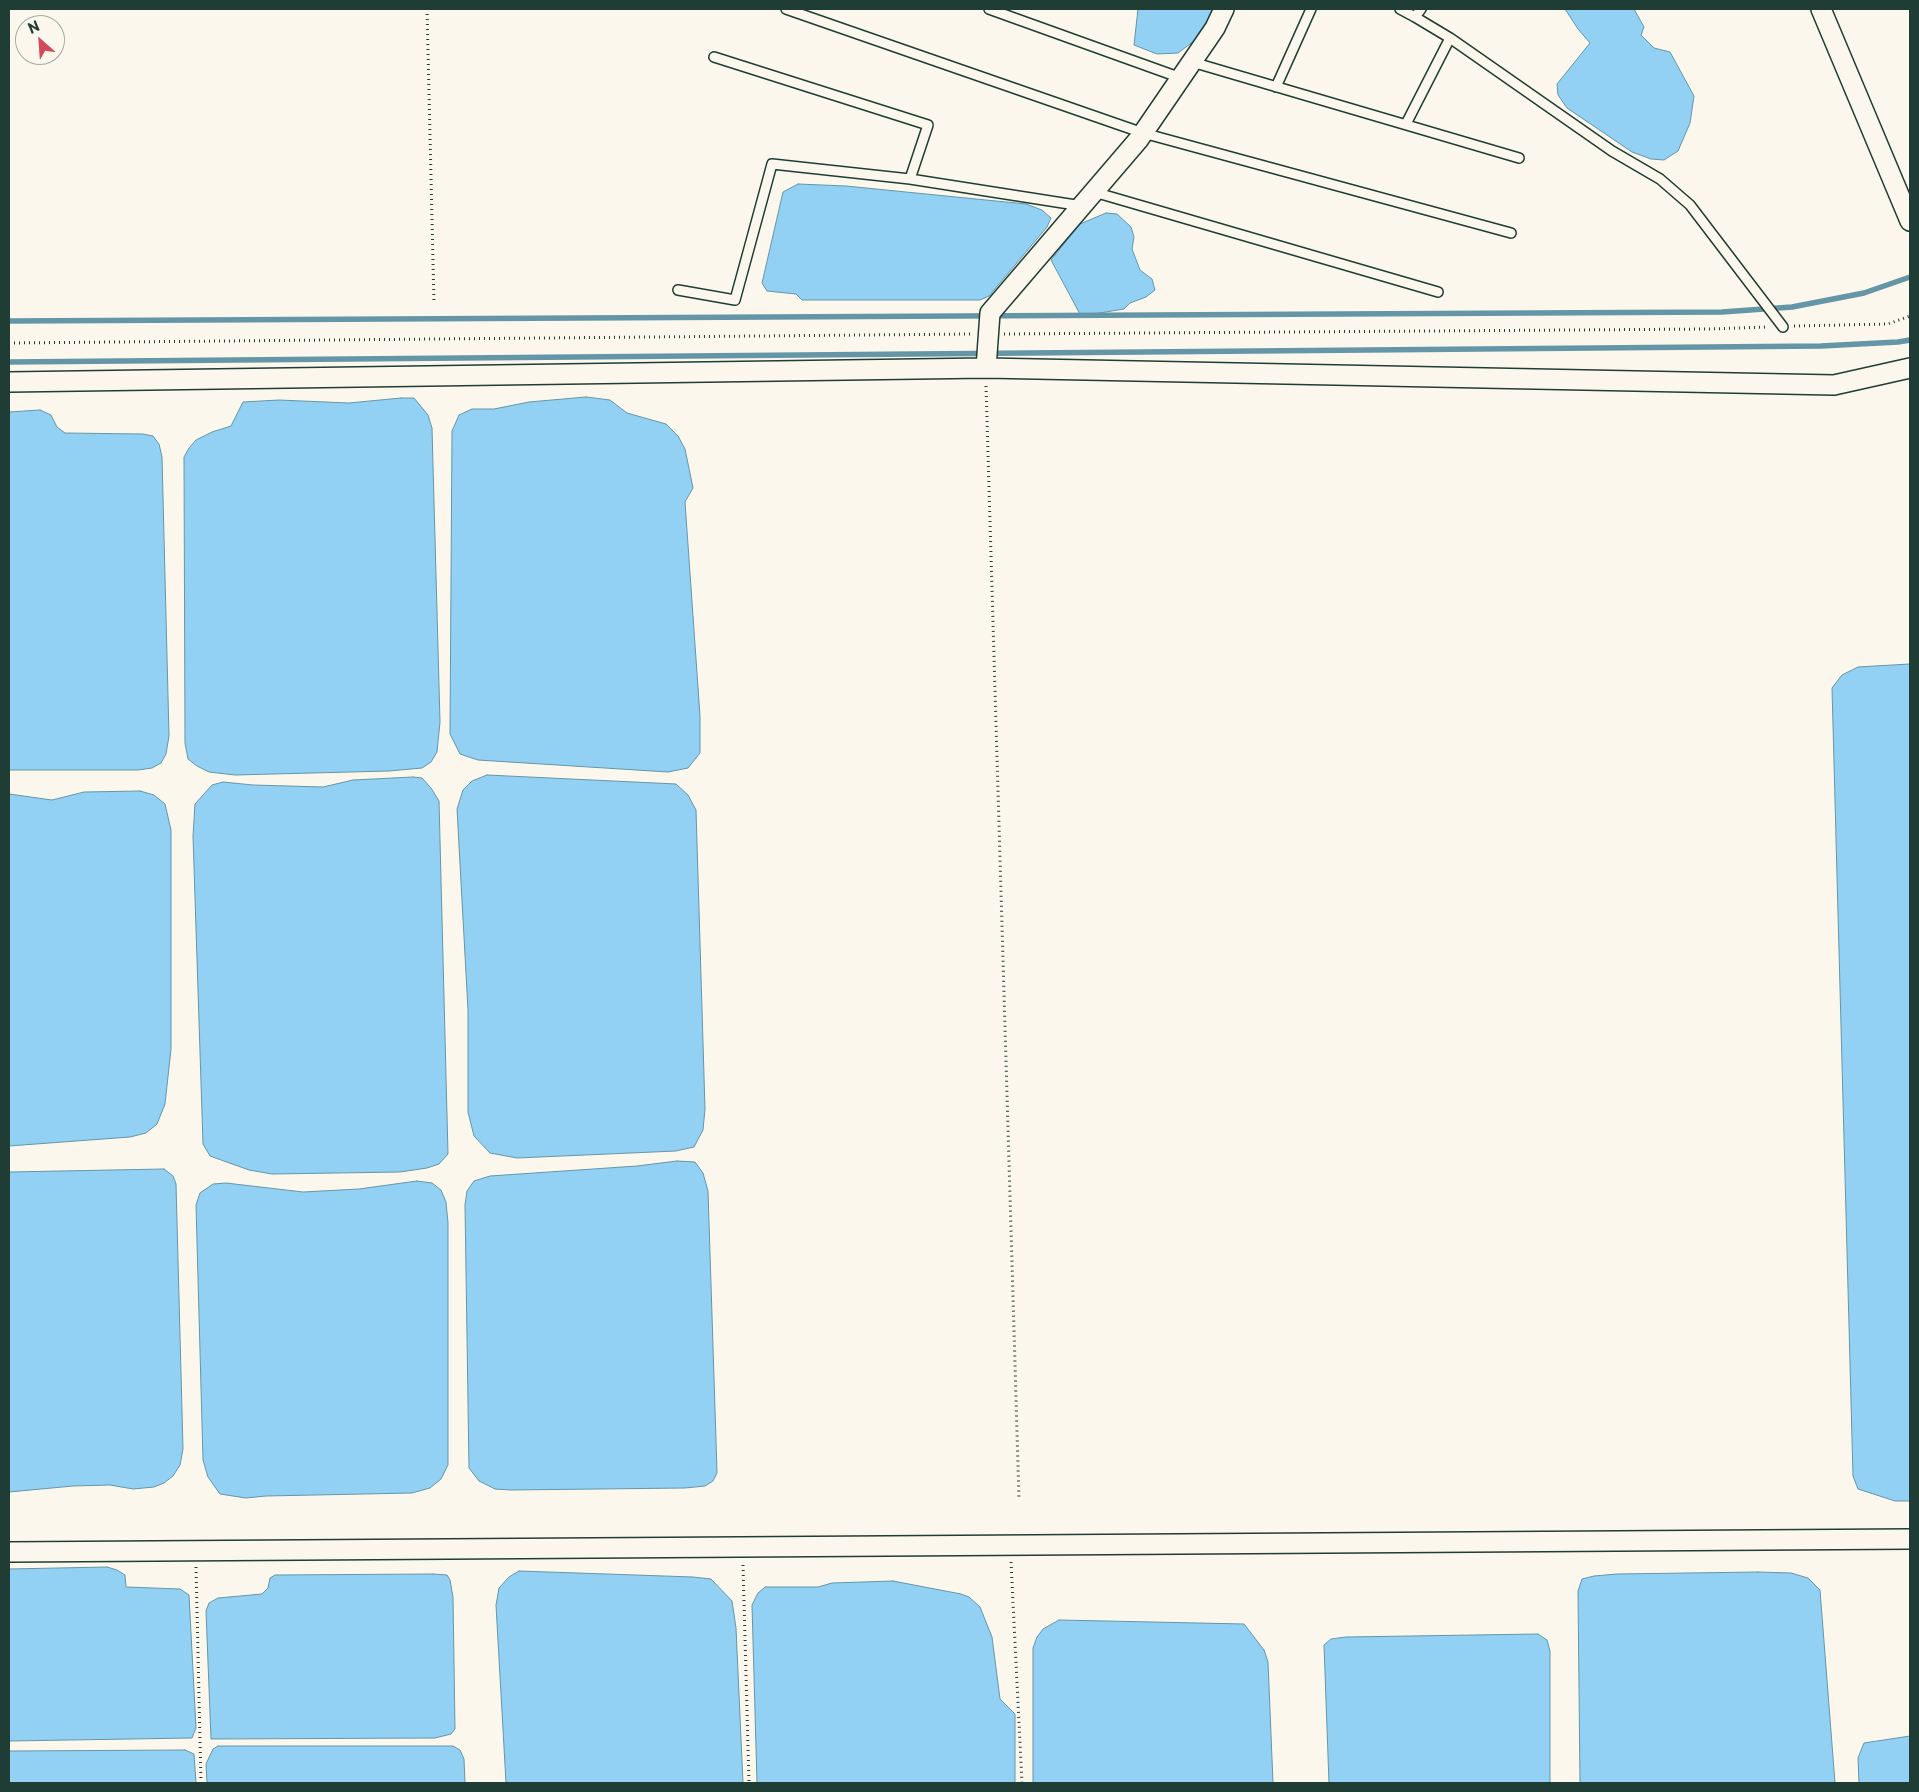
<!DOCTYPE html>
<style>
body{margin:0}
#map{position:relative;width:1919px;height:1792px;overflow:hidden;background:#fbf7ec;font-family:"Playpen Sans",sans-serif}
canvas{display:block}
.frame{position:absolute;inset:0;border:10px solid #1f3d34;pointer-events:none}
.north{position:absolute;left:15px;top:15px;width:50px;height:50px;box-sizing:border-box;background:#fbf7ec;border:1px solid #a3ada2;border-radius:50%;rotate:334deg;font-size:14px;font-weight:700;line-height:20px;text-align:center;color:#1f3d34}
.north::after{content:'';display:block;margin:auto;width:18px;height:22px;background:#d1495b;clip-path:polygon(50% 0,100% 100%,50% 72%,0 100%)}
</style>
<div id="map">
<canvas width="1919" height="1792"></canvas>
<div class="frame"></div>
<div class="north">N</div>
</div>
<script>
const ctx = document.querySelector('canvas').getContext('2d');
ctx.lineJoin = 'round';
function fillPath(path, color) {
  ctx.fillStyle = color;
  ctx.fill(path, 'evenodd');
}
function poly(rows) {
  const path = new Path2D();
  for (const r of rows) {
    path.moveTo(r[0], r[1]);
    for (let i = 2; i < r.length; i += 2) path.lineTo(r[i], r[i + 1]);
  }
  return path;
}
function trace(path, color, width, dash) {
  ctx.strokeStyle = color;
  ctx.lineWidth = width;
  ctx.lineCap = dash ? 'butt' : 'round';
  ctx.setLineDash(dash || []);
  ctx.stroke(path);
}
const water = poly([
 [1138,9,1214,9,1206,26,1194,41,1178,53,1157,54,1134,45,1138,9],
 [1565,9,1634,9,1644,27,1641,35,1654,48,1670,52,1694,96,1690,123,1678,151,1664,160,1651,159,1632,152,1567,108,1558,95,1557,84,1590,43,1578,29,1565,9],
 [798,184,846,186,1026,204,1042,210,1051,218,1047,227,989,296,980,300,802,300,796,294,767,291,762,283,783,192,798,184],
 [1106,213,1117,214,1131,227,1134,237,1132,249,1140,270,1152,279,1155,290,1146,297,1130,303,1124,309,1081,316,1051,260,1080,224,1106,213],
 [586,397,610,400,627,413,666,424,678,436,685,449,693,488,685,502,700,716,700,753,688,768,668,772,478,760,460,754,450,734,452,431,459,415,472,409,494,409,529,402,586,397],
 [401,398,414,398,428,415,432,428,440,722,437,752,431,762,422,768,389,771,235,775,209,772,197,766,188,759,185,743,184,457,189,448,196,440,212,432,231,426,243,402,279,400,349,403,401,398],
 [40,410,51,415,57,427,65,433,143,434,153,436,159,444,162,457,169,736,166,754,161,763,152,768,138,770,9,770,9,412,40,410],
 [1910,664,1910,1501,1895,1501,1858,1489,1853,1476,1832,688,1842,675,1858,667,1910,664],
 [487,775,676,784,688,795,696,810,705,1109,703,1130,694,1147,676,1151,517,1158,490,1153,474,1136,468,1112,468,1010,457,809,463,790,472,781,487,775],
 [413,777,422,778,431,788,439,801,448,1154,439,1164,427,1168,400,1172,272,1174,249,1170,210,1156,203,1144,193,836,195,804,212,785,223,782,253,785,323,787,353,780,413,777],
 [140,791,154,795,165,804,171,830,171,1049,165,1104,157,1124,146,1133,130,1137,9,1146,9,794,52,800,84,792,140,791],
 [677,1161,695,1162,703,1173,708,1191,716,1440,717,1473,713,1481,705,1486,685,1488,511,1490,495,1489,479,1481,469,1468,465,1205,467,1191,474,1181,490,1176,637,1166,677,1161],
 [164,1169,173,1176,176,1184,183,1449,180,1465,173,1476,164,1483,154,1487,133,1489,110,1485,73,1486,9,1492,9,1172,164,1169],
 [417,1181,432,1183,441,1190,446,1202,448,1223,448,1465,441,1479,430,1488,412,1493,266,1496,246,1498,220,1494,208,1477,203,1460,196,1205,200,1193,213,1184,226,1183,303,1192,359,1189,417,1181],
 [107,1567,117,1570,125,1575,126,1587,180,1589,189,1595,196,1728,192,1738,9,1741,9,1569,107,1567],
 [519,1571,693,1577,711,1579,732,1601,736,1628,743,1783,506,1783,496,1605,499,1588,509,1577,519,1571],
 [1758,1572,1791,1573,1808,1578,1820,1590,1835,1783,1580,1783,1578,1591,1582,1579,1594,1576,1617,1574,1758,1572],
 [433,1574,447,1575,450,1580,453,1597,455,1729,451,1734,435,1738,211,1739,206,1611,209,1603,218,1598,262,1594,268,1588,270,1578,275,1575,433,1574],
 [893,1581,961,1594,969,1597,980,1607,992,1637,1000,1699,1015,1714,1015,1783,757,1783,752,1605,758,1593,765,1587,818,1587,832,1583,893,1581],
 [1059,1620,1244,1624,1264,1650,1268,1662,1273,1783,1033,1783,1033,1648,1037,1637,1043,1629,1059,1620],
 [1538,1634,1547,1640,1550,1651,1550,1783,1329,1783,1324,1645,1331,1639,1346,1637,1538,1634],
 [1910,1736,1910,1783,1859,1783,1858,1758,1864,1743,1910,1736],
 [218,1746,453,1746,460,1750,464,1759,465,1783,207,1783,206,1764,213,1749,218,1746],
 [185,1750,194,1754,196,1783,9,1783,9,1751,185,1750]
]);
fillPath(water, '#92d1f3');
trace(water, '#6496a7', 1);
trace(poly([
 [9,321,1722,312,1792,307,1864,293,1910,277],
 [9,362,1821,346,1898,342,1910,340]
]), '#6496a7', 5.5);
const service = poly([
 [786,9,1143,133,1511,233],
 [989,9,1181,78],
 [1400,9,1415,17],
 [1450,38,1612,151,1660,179,1690,205,1783,327],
 [714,57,928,125,910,179],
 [1192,62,1519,158],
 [1276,87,1311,9],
 [1406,124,1450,38,1415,17,1421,9],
 [1094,192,1438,292],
 [678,290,735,300,772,164,910,179,1082,206]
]);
const minor = poly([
 [1821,9,1910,221],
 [986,368,990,313,1139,139,1215,28,1224,9],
 [9,382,986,368,1834,385,1910,368],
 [9,1552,1910,1539]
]);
trace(service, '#1f3d34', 12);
trace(minor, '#1f3d34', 22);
trace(poly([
 [427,9,434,304],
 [1794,326,1888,324,1910,316],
 [1004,334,1709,329,1768,327],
 [9,343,971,334],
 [986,386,1019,1499],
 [1011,1562,1022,1783],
 [743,1565,749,1783],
 [196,1567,201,1783]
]), '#1f3d34', 3, [1, 4]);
trace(service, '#fbf7ec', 9);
trace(minor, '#fbf7ec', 19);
</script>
